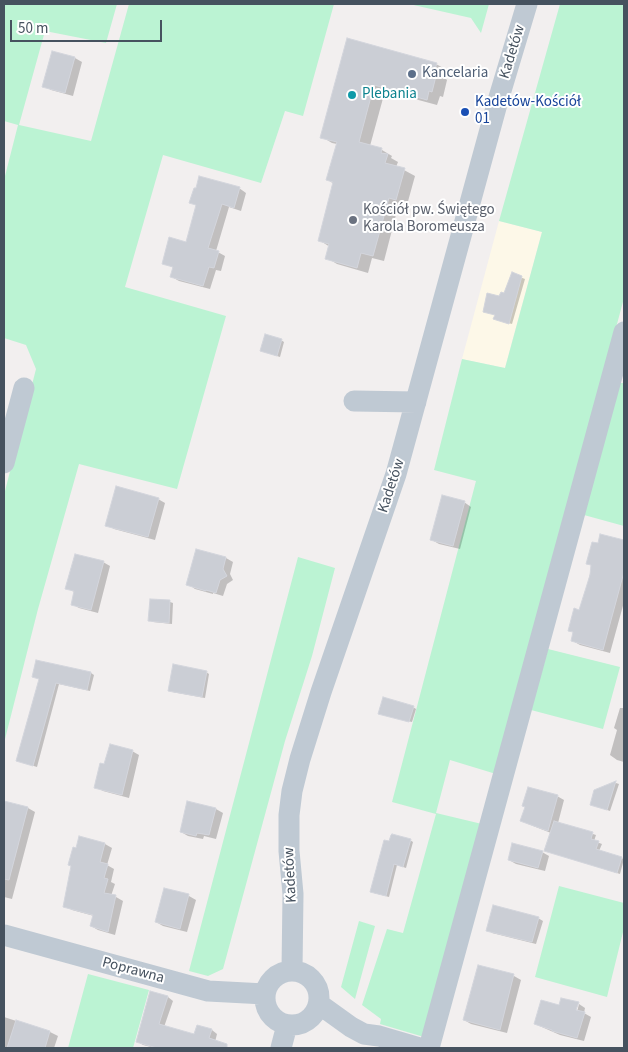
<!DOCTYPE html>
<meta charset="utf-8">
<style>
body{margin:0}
#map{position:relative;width:628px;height:1052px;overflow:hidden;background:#f2efef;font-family:"Source Sans 3",sans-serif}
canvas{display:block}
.frame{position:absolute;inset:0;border:5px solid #46525f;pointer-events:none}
.scale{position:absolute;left:10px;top:20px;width:152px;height:22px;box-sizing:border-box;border:2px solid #46525f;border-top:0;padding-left:6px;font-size:15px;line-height:18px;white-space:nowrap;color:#46525f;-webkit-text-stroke:4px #fff;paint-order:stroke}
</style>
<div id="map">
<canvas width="628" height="1052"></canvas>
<div class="frame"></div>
<div class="scale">50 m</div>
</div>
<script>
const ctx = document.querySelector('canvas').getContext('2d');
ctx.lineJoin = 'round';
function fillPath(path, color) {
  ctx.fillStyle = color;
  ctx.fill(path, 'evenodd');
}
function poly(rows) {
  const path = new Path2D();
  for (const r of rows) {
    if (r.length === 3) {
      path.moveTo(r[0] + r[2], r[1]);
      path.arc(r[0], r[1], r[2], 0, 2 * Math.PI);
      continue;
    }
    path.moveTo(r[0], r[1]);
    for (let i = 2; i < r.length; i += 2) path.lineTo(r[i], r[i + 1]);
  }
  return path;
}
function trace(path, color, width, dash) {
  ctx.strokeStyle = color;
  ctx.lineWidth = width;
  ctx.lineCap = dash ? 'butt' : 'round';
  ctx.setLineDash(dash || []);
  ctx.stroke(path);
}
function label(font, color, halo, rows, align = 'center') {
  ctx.font = font + ' "Source Sans 3",sans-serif';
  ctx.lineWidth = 4;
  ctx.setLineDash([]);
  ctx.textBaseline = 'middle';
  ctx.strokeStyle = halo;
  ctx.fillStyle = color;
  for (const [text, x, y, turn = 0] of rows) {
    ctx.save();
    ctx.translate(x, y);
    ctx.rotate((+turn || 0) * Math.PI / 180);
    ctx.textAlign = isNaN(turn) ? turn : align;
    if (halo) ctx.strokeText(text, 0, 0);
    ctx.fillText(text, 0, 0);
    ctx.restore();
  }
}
fillPath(poly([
 [499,221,542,232,505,368,462,359]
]), '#fdf8e8');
fillPath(poly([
 [4,4,117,4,106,43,45,31,19,125,91,141,129,4,334,4,303,116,285,111,261,183,163,155,125,287,226,316,177,489,79,464,38,609,4,743,4,495,36,369,26,345,4,338,4,180,18,125,4,121],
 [409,4,489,4,481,33,471,18],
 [560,4,624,4,624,298,496,774,450,760,436,813,482,824,424,1037,380,1024,381,1019,362,1005,387,929,403,933,436,814,392,802,476,481,434,470,462,359,505,368,542,232,499,221],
 [619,383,624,383,624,526,584,515],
 [298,557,335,568,312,656,285,741,223,969,208,976,189,971],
 [548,649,620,667,603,729,531,710],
 [559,886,624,903,624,928,607,997,535,977],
 [359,921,375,926,355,999,341,987],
 [88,974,149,990,133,1048,68,1048]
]), '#bbf3d3');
fillPath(poly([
 [348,40,436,64,447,70,445,78,447,80,443,97,440,96,437,105,385,91,370,146,382,150,392,156,391,158,398,162,396,167,404,170,415,176,407,205,399,203,384,261,372,258,368,273,337,264,327,258,330,247,319,240,334,184,328,180,337,144,332,143,322,137],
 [53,52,75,58,82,62,73,96,51,90,44,86],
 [239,188,246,193,241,211,229,207,216,251,225,256,221,271,216,270,210,289,179,281,172,277,174,268,163,263,187,244,197,206,191,202],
 [512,274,525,279,512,324,498,320,496,315,484,311,504,294],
 [281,340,284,342,280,357,261,351],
 [158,499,165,503,155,540,114,529,107,525],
 [464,502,471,507,460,549,439,544,432,540],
 [601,535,624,542,624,602,610,653,580,645,573,641,592,566,587,563,598,545],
 [226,558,233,562,230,574,233,580,227,584,223,596,213,593,213,594,195,589,188,584],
 [103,562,110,566,98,613,79,608,72,604,74,592,67,588],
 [151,600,170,602,173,603,172,624,153,622,149,620],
 [36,662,91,673,94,675,90,691,59,684,37,767,18,761,40,679,33,676],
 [206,672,209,674,205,698,172,692],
 [624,704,624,762,617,760,610,755,617,730,614,728,620,708,623,708],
 [413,707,416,709,412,722,383,715],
 [132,751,139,755,129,798,103,791,96,787,105,766],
 [616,783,619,784,610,811,595,806,595,791],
 [557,796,564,800,558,823,596,835,594,841,602,844,599,851,624,859,620,874,549,852,546,851,551,833,528,824,521,820],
 [4,802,28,808,35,812,12,899,4,897],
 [188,802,216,809,223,813,216,839,204,836,203,839,188,836,181,832],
 [410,840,413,842,406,868,397,865,389,897,374,893],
 [105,844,112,848,107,865,114,869,111,882,115,884,111,896,116,897,123,901,115,935,98,930,91,926,94,916,72,910,65,906],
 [542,852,549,856,545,871,516,864,509,860],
 [165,890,189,896,196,900,187,932,163,926,156,922],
 [538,918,543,921,536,944,492,933,488,930],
 [479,966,514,976,521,980,507,1033,471,1024,464,1020],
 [151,993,168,997,173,1001,164,1027,195,1036,198,1027,212,1030,217,1034,215,1042,218,1044,216,1048,155,1048,143,1045,138,1042],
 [579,1004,585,1008,584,1013,591,1017,584,1041,560,1035,535,1024,574,1015,576,1016],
 [4,1017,50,1032,58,1036,54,1048,4,1048]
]), '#0003');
const building = poly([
 [347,38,437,63,434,72,437,72,432,92,429,91,427,100,374,85,359,142,382,148,381,153,388,154,385,163,405,168,396,200,389,198,373,256,361,253,357,268,325,259,329,244,318,241,333,182,326,180,337,142,320,138,347,38],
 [52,51,75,57,65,93,42,87,52,51],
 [199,176,240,187,234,208,222,204,208,248,219,251,214,268,209,267,203,286,170,277,173,267,162,264,169,237,186,242,196,205,189,203,194,188,196,188,199,176],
 [512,272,522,276,509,324,493,319,495,315,483,312,487,293,499,296,501,292,504,293,512,272],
 [265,334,282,339,277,356,260,351,265,334],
 [116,486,159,498,148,537,105,526,116,486],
 [442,495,465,501,453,546,430,540,442,495],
 [600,534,624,540,624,572,603,650,571,641,573,632,568,631,574,608,579,610,590,575,591,565,586,564,592,542,598,543,600,534],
 [196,549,226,557,223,569,227,576,220,580,216,593,206,590,206,591,186,585,196,549],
 [75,554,104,561,91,610,71,605,74,591,65,589,75,554],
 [150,599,170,600,169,623,148,621,150,599],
 [36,660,91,672,87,690,56,683,33,766,16,761,39,679,32,677,36,660],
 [173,664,207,671,202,697,168,691,173,664],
 [383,697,414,706,409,722,378,714,383,697],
 [110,744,133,750,122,795,94,788,100,763,104,764,110,744],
 [616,781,607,810,590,805,594,790,616,781],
 [528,787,558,795,548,831,520,821,525,807,522,806,528,787],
 [4,801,28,807,9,880,4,879,4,801],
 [187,801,216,808,209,835,197,833,196,836,180,832,187,801],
 [554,821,593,832,591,839,599,841,596,849,622,857,617,873,544,851,554,821],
 [392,834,411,839,403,867,394,864,386,896,370,892,384,840,389,841,391,835,392,834],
 [79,836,105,843,100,862,108,864,104,878,108,879,104,893,116,895,108,932,90,926,93,915,63,907,71,866,68,865,73,847,76,848,79,836],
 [512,843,543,851,538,868,508,860,512,843],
 [164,888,189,894,180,929,155,922,164,888],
 [493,905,539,917,532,942,486,931,493,905],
 [478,965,514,974,500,1030,463,1020,478,965],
 [150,991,168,996,159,1024,194,1034,197,1025,212,1029,209,1038,227,1044,227,1048,157,1048,136,1042,150,991],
 [561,998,579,1002,576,1010,585,1012,577,1038,552,1031,552,1030,534,1024,541,1000,559,1005,561,998],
 [16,1020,50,1031,45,1048,7,1048,16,1020]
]);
fillPath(building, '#cbced5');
trace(building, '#d3d5dc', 1);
trace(poly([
 [354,401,416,402],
 [4,463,24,388],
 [4,935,208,991,265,994],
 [292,970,293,894,289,851,289,815,292,791,300,759,321,692,396,474,497,104,527,4],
 [292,998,27],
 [319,1004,351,1027,364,1034,379,1036,420,1048],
 [281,1048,287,1025],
 [429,1048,624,332]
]), '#bfc9d3', 21);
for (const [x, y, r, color] of [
 [412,74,5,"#5c6f8a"],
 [352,95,5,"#0f9aa8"],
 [465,112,5,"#1a4fb4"],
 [353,220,5,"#6b7280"]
]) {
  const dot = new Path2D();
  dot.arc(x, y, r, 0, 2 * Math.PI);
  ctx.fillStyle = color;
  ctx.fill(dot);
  trace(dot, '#fff', 2);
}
label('15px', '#46525f', '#fff', [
 ["Kadetów",513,52,-73],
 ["Kadetów",392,486,-72],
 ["Kadetów",291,875,-93],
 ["Poprawna",133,971,15]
]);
label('15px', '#4e5e75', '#fff', [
 ["Kancelaria",422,74]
], 'left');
label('15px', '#0d838f', '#fff', [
 ["Plebania",362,95]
], 'left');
label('15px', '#164399', '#fff', [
 ["Kadetów-Kościół",475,103],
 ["01",475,120]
], 'left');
label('15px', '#5b616d', '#fff', [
 ["Kościół pw. Świętego",363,211],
 ["Karola Boromeusza",363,228]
], 'left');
</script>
